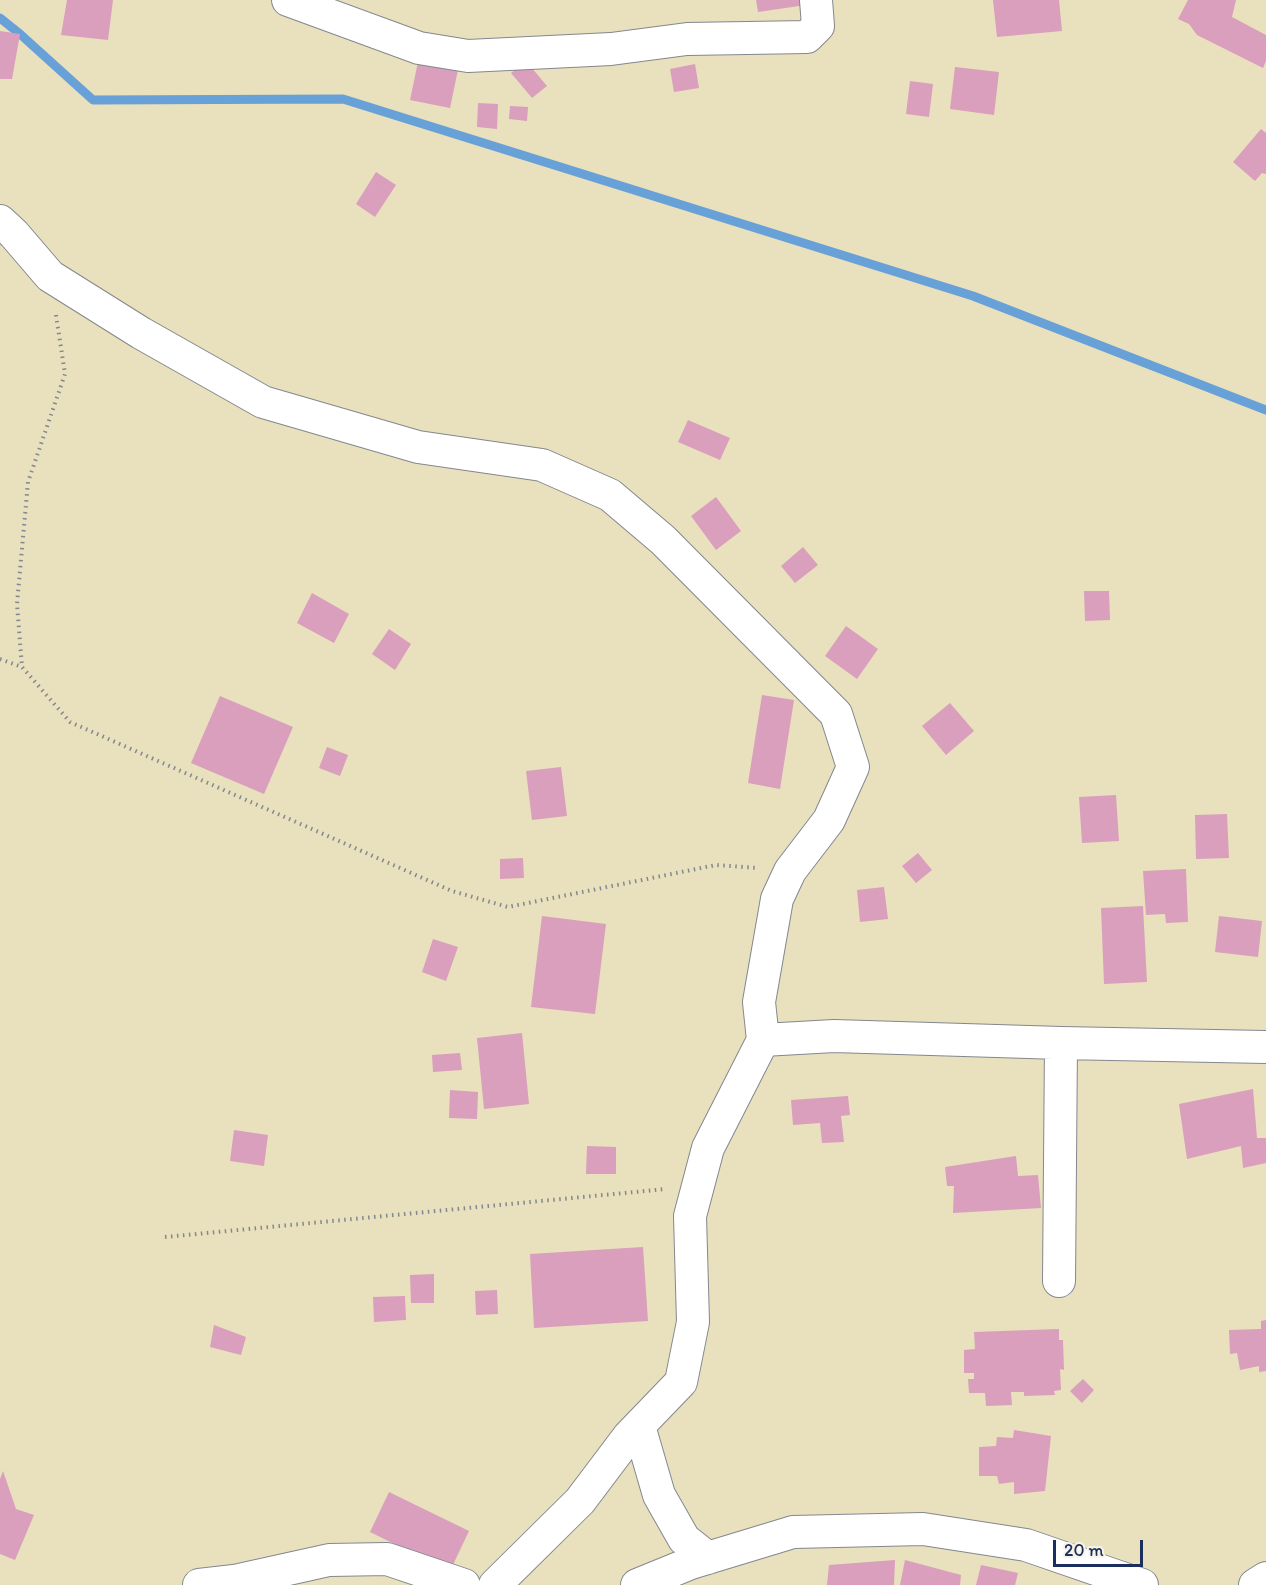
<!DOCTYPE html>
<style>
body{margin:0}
#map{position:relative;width:1266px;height:1585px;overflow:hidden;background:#e9e0bd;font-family:Itim,sans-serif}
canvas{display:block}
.scale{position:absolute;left:1053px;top:1540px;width:90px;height:27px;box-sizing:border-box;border:3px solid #1b2f5e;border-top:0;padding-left:8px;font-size:18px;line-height:21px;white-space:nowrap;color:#1b2f5e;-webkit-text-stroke:4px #f7f3e8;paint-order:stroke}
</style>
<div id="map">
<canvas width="1266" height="1585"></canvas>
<div class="scale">20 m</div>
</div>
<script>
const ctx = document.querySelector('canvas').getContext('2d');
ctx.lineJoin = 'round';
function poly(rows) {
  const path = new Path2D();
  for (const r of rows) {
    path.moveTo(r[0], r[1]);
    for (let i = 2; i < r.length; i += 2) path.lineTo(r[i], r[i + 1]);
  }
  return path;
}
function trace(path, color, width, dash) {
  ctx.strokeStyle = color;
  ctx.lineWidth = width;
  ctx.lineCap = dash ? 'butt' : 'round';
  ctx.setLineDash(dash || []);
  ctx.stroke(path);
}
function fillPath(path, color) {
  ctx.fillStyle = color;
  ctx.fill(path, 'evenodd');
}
trace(poly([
 [0,18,20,34,93,100,343,99,973,296,1266,410]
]), '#67a1d7', 9);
fillPath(poly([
 [67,0,113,0,108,40,61,35],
 [756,0,806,0,806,5,758,12],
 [993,0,1059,0,1062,31,997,37],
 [1188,0,1236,0,1232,17,1266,35,1266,61,1263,68,1197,35,1189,24,1178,19],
 [0,31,20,34,12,79,0,79],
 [419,57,459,65,450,108,410,100],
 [526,61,547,86,532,98,511,73],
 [695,64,699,88,674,92,670,69],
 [955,67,999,72,994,115,950,109],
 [910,81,933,84,929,117,906,114],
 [478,103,498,104,497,129,477,127],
 [510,106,528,107,527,121,509,119],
 [1261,129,1266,133,1266,174,1262,173,1255,181,1233,162],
 [376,172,396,185,375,217,356,204],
 [688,420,730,438,720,460,678,442],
 [716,497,741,531,716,550,691,516],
 [803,547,818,565,795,583,781,566],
 [1084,591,1109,591,1110,620,1085,621],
 [312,593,349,614,334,643,297,623],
 [846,626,878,649,857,679,825,656],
 [389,629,411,644,395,670,372,654],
 [762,695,794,700,780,789,748,783],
 [220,696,293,727,264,794,191,763],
 [950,703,974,731,946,755,922,726],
 [327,747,348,755,340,776,319,768],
 [561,767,567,816,532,820,526,771],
 [1116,795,1119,841,1082,843,1079,797],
 [1227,814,1229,858,1196,859,1195,815],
 [918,853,932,870,916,883,902,866],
 [523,858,524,878,500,879,500,859],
 [1186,869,1188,922,1166,923,1165,914,1146,915,1143,871],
 [884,887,888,919,860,922,857,890],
 [1143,906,1147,982,1104,984,1101,908],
 [542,916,606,924,595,1014,531,1007],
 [1219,916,1262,921,1258,957,1215,952],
 [433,939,458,947,446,981,422,972],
 [522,1033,529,1104,484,1109,477,1038],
 [460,1053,462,1070,433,1072,432,1055],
 [1253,1089,1257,1138,1266,1138,1266,1163,1243,1168,1241,1146,1187,1159,1179,1104],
 [450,1090,478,1092,477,1119,449,1118],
 [848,1096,850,1115,841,1116,844,1142,822,1143,820,1123,793,1125,791,1100],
 [234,1130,268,1135,264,1166,230,1161],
 [587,1146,616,1147,616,1174,586,1174],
 [1016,1156,1018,1176,1038,1175,1041,1208,953,1213,954,1186,947,1186,945,1167],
 [643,1247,648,1321,534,1328,530,1254],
 [434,1274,434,1303,411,1303,410,1275],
 [497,1290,498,1314,476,1315,475,1291],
 [405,1296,406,1320,374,1322,373,1297],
 [1266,1320,1266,1371,1259,1372,1259,1366,1240,1370,1237,1353,1230,1354,1229,1330,1261,1329,1261,1321],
 [214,1325,246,1337,241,1355,210,1347],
 [1059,1329,1059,1340,1063,1340,1064,1370,1060,1369,1061,1390,1054,1391,1055,1395,1024,1396,1024,1392,1011,1392,1012,1405,986,1406,985,1393,969,1393,968,1379,974,1379,974,1373,964,1373,964,1350,975,1349,974,1332],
 [1083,1379,1094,1390,1082,1403,1070,1391],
 [1014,1430,1051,1436,1045,1491,1014,1494,1014,1482,999,1484,997,1476,979,1476,979,1447,996,1446,997,1437,1013,1438],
 [3,1471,16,1509,34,1515,15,1560,0,1554,0,1479],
 [389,1492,469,1531,450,1571,370,1532],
 [895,1560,894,1585,827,1585,829,1565],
 [905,1560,961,1575,960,1585,900,1585],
 [981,1565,1018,1573,1015,1585,976,1585]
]), '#d99fbc');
const street = poly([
 [288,0,419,48,468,56,611,49,687,39,807,37,818,26,816,0],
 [0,221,14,234,50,276,141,333,263,402,418,447,542,465,610,495,663,540,836,714,853,767,829,820,790,871,777,899,759,1002,763,1040,834,1036,1061,1043,1266,1047],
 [1059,1281,1061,1043],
 [639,1426,659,1495,684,1539,708,1558],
 [199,1585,234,1581,329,1560,387,1559,464,1585],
 [495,1585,580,1501,629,1436,681,1382,693,1322,690,1216,708,1148,763,1040],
 [637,1585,691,1563,793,1532,923,1529,1026,1545,1142,1585],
 [1255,1585,1266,1578]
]);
trace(street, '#82888e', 34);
trace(poly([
 [56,315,65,374,28,482,17,604,22,667,70,722,452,891,508,907,716,865,758,868],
 [0,659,22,667],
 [165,1237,666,1189]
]), '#82888e', 4, [1.5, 4.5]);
trace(street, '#fff', 32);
</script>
